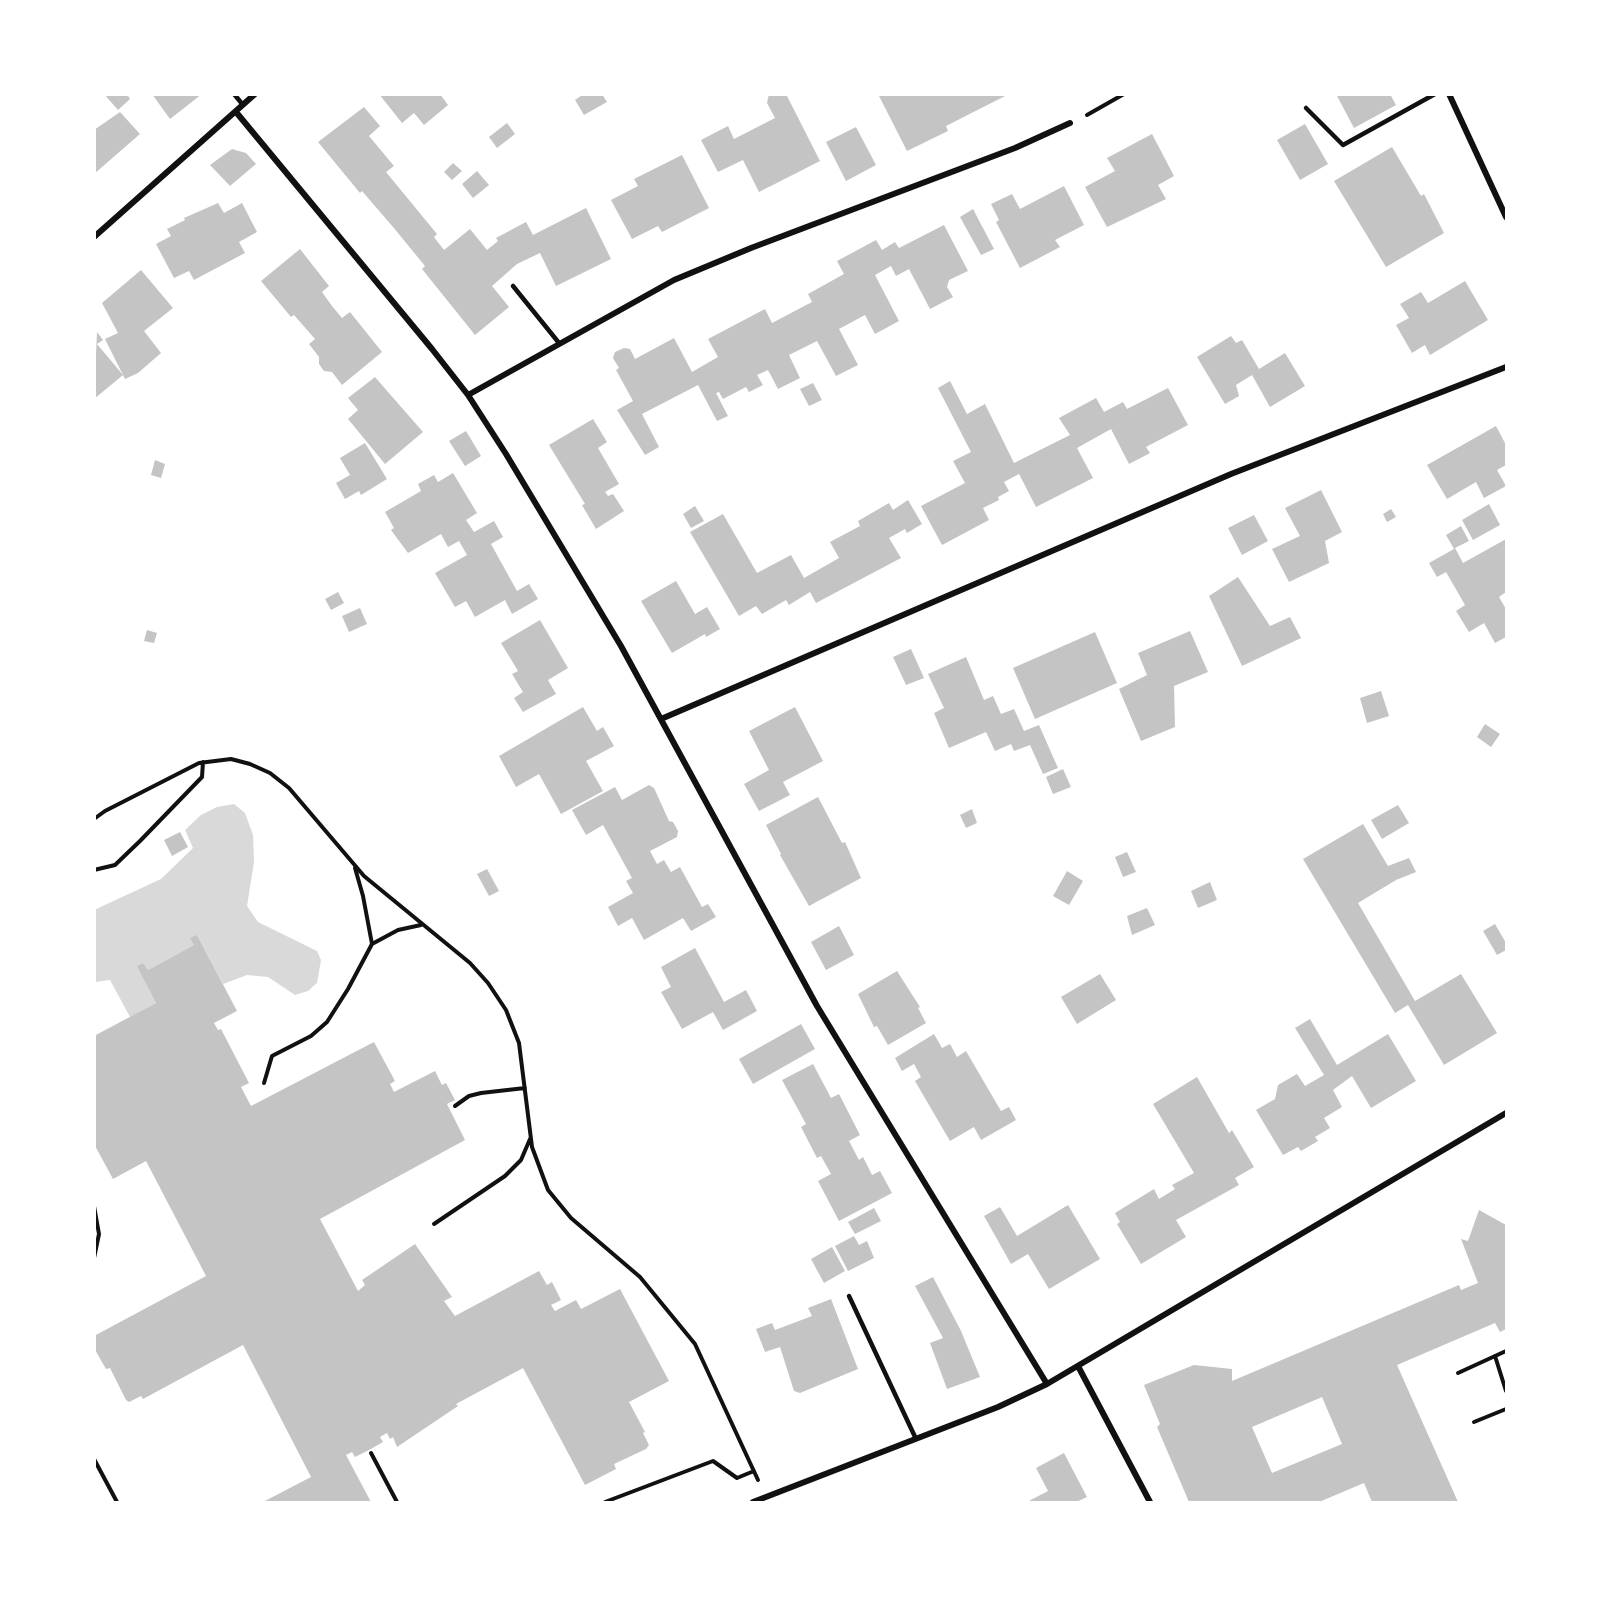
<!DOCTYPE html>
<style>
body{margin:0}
#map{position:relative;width:1601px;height:1597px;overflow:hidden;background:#fff;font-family:Montserrat,sans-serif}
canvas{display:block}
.frame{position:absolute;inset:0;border:96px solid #fff;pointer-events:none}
</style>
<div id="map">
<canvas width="1601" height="1597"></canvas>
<div class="frame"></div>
</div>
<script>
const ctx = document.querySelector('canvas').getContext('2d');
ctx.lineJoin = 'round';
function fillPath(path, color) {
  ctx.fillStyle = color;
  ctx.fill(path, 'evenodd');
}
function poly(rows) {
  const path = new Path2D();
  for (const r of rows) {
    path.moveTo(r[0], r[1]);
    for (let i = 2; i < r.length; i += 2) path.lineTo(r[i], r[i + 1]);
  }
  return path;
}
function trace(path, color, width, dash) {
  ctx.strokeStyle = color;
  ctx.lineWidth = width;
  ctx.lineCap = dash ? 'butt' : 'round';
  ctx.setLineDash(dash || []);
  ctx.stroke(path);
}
fillPath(poly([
 [234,804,245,813,253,835,254,862,247,906,258,922,317,951,321,960,317,983,308,991,295,995,268,977,247,975,223,984,197,935,194,945,148,970,143,963,138,966,156,1003,130,1017,110,980,95,982,94,910,161,879,193,848,185,830,201,815,217,807]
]), '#d9d9d9');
fillPath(poly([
 [104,94,127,94,130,99,118,110],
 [152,94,202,94,170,119],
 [379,94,440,94,448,105,424,125,414,113,402,123],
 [584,94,602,94,607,102,584,115,575,100],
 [769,94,786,94,820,161,759,192,743,160,718,172,701,140,728,126,734,139,775,118,767,103],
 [878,94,1009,94,946,126,948,131,907,151],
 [1336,94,1390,94,1396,105,1354,128],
 [364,107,380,126,369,136,394,166,386,172,437,234,434,237,444,250,470,229,487,250,498,241,496,238,526,222,533,235,586,208,611,259,556,286,540,253,517,264,492,286,509,307,475,335,422,269,425,266,393,227,362,191,360,193,318,142],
 [120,112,140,134,94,174,94,130],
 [507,123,515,134,497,148,489,137],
 [1305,124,1328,164,1300,180,1277,140],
 [856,127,876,165,846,181,826,142],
 [1152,134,1174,176,1158,185,1166,199,1107,227,1085,187,1115,171,1107,158],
 [1392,147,1421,196,1424,194,1444,233,1386,267,1334,181],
 [232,149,246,153,256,164,230,186,210,165],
 [682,155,709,208,662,232,658,226,632,239,611,200,638,186,634,179],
 [453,163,462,171,452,180,444,172],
 [477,171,489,185,473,198,462,184],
 [1064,186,1084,225,1055,240,1060,247,1020,268,996,222,999,220,991,204,1012,194,1020,209],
 [218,203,224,213,242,203,257,232,239,242,245,253,194,280,189,271,174,278,156,244,171,236,167,229,185,220,184,218],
 [973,209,994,249,981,255,960,217],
 [944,225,968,271,949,280,947,287,953,297,930,309,909,269,896,276,891,266,875,275,899,321,875,334,865,315,839,329,858,365,836,376,817,341,789,355,800,378,778,389,768,370,757,375,763,385,749,392,746,387,723,399,719,392,716,393,728,416,717,421,698,385,642,414,659,447,645,455,617,410,633,401,616,370,619,368,613,358,615,352,624,348,630,349,635,359,674,338,692,372,718,357,708,339,765,309,772,323,812,302,808,294,844,274,837,261,876,240,882,250,895,242,899,248],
 [300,249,329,286,322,292,332,306,342,318,350,312,382,352,342,385,332,372,324,371,319,364,319,357,309,344,315,339,294,315,291,317,261,281],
 [141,270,173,308,144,331,161,353,138,373,125,379,105,339,118,333,102,303],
 [1465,281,1488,320,1430,355,1425,345,1412,353,1396,325,1409,318,1400,304,1421,292,1428,303],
 [97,332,103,340,97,344,123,375,94,399],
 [1231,336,1236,343,1242,340,1259,369,1285,353,1305,386,1270,407,1252,375,1236,385,1239,396,1225,404,1197,357],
 [375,377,423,432,385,464,348,419,358,410,348,398],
 [950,381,967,414,985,404,1014,463,1070,435,1059,418,1096,398,1104,412,1123,402,1127,409,1168,388,1188,425,1146,447,1150,453,1129,464,1111,429,1077,448,1093,478,1036,507,1019,474,1004,482,1009,491,998,497,999,500,983,508,989,520,942,545,921,506,965,483,953,461,971,452,938,388],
 [813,383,822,400,809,406,800,389],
 [593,419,607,442,598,448,619,484,605,492,608,496,613,494,624,511,596,529,582,505,585,504,549,445],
 [1496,426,1506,445,1506,465,1497,470,1506,486,1484,498,1476,482,1447,499,1427,465],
 [466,431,481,456,465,466,449,441],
 [365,443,387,479,361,495,359,491,345,499,336,483,350,475,340,458],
 [155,460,165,464,161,478,151,475],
 [453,473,477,513,466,520,474,532,494,521,503,537,491,544,517,591,529,584,538,599,512,614,505,600,475,617,466,601,455,607,435,573,467,555,459,541,448,547,441,534,408,553,391,530,394,528,385,512,421,491,418,484,434,475,438,482],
 [1321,490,1342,532,1325,541,1329,563,1289,582,1272,549,1300,536,1285,508],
 [908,500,922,524,907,533,905,529,889,538,901,558,816,603,810,592,789,605,786,600,762,614,756,606,739,616,690,532,723,514,757,573,791,555,804,578,839,558,830,542,860,526,858,521,889,503,893,510],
 [1489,504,1500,525,1473,540,1462,520],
 [695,506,704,521,691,528,683,514],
 [1391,509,1396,517,1387,522,1383,514],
 [1254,515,1268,541,1242,555,1228,528],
 [1461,526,1469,541,1455,548,1463,563,1506,539,1506,592,1499,597,1506,609,1506,637,1495,643,1484,623,1469,632,1456,611,1465,605,1446,572,1437,577,1429,563,1454,549,1446,535],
 [1238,577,1270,626,1290,617,1301,638,1242,666,1209,596],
 [676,581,695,614,707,607,720,629,706,637,705,634,672,653,641,601],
 [338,592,344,603,331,610,325,599],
 [360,608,367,624,349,632,342,616],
 [540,620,568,668,548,680,556,694,523,712,514,698,523,692,512,674,518,671,501,643],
 [147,630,157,633,154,643,144,641],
 [1190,631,1208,672,1174,686,1175,727,1141,741,1119,689,1147,675,1138,653],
 [1095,632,1117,683,1035,719,1013,668],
 [911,649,924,678,906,685,893,657],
 [966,657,984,700,993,696,1001,714,1014,709,1024,731,1039,725,1058,768,1043,774,1030,745,1014,751,1011,744,995,751,986,732,949,748,934,713,944,708,928,674],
 [1381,691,1389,716,1367,723,1360,698],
 [583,707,597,731,603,727,614,746,586,761,603,791,561,814,539,774,516,787,499,756],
 [795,707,823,761,783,782,790,795,759,811,744,784,769,770,749,731],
 [1485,724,1500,734,1491,747,1477,737],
 [1063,769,1071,787,1053,794,1046,777],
 [649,785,654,788,669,821,673,822,678,831,677,837,650,851,657,864,664,860,671,872,680,867,702,907,708,904,716,917,691,931,683,918,644,940,632,918,618,926,608,907,633,893,626,881,632,878,603,825,586,835,572,810,615,787,622,800],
 [818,797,842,843,845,842,861,878,809,906,780,855,781,854,766,825],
 [1398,805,1409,823,1382,839,1371,820],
 [972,809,977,823,966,828,960,815],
 [1363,824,1388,866,1409,858,1416,872,1396,880,1358,903,1415,1001,1461,974,1497,1033,1444,1065,1408,1005,1395,1013,1303,859],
 [180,832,188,847,172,856,164,840],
 [1127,852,1136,872,1123,877,1115,857],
 [487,869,499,891,489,896,477,874],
 [1067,871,1083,881,1069,905,1053,896],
 [1210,882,1217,900,1198,908,1191,891],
 [1147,908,1155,925,1132,935,1127,916],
 [1495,924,1506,943,1506,950,1497,955,1483,931],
 [839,926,854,955,826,970,811,942],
 [197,935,237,1011,214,1023,218,1030,221,1029,249,1083,241,1087,251,1106,374,1042,395,1081,390,1084,394,1092,435,1071,442,1085,446,1083,455,1100,447,1104,465,1140,320,1219,358,1291,365,1285,362,1280,415,1244,452,1297,444,1301,455,1316,539,1271,547,1285,552,1282,561,1300,551,1305,555,1311,576,1300,581,1309,620,1289,669,1381,629,1402,645,1432,643,1433,649,1445,646,1449,614,1464,616,1469,585,1485,523,1368,456,1404,458,1406,397,1447,393,1437,390,1439,387,1433,380,1437,383,1442,369,1450,355,1457,352,1452,346,1455,371,1502,263,1502,311,1477,243,1345,143,1399,141,1396,129,1402,126,1400,110,1368,106,1369,94,1348,94,1336,206,1276,146,1161,113,1179,94,1144,94,1036,156,1003,137,966,143,963,148,970,194,945,190,938],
 [695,948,724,1002,746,990,757,1011,723,1030,713,1012,682,1029,661,992,671,987,661,967],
 [897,971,920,1007,918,1008,926,1023,888,1045,877,1026,874,1027,858,994],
 [1100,974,1116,1000,1077,1024,1061,997],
 [1310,1019,1337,1065,1388,1034,1416,1081,1371,1108,1352,1076,1333,1090,1342,1107,1324,1118,1330,1128,1315,1137,1318,1141,1301,1151,1298,1147,1283,1155,1256,1110,1275,1099,1278,1085,1297,1074,1305,1086,1324,1075,1295,1028],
 [801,1024,815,1049,753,1084,739,1059],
 [934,1034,942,1048,950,1044,957,1057,966,1051,1001,1111,1009,1107,1016,1120,981,1140,974,1127,950,1141,915,1081,921,1077,914,1064,902,1071,895,1058],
 [813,1064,831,1098,839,1094,860,1135,849,1141,859,1160,863,1157,872,1175,880,1171,892,1193,839,1221,818,1181,831,1174,821,1156,817,1158,801,1127,806,1124,782,1080],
 [1197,1077,1229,1133,1232,1130,1254,1167,1235,1178,1239,1185,1176,1220,1186,1237,1141,1264,1117,1224,1120,1222,1115,1213,1154,1189,1159,1199,1175,1189,1172,1185,1194,1173,1153,1104],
 [1068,1205,1100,1259,1049,1289,1028,1254,1011,1264,984,1216,1000,1207,1017,1236],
 [874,1208,881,1221,855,1234,848,1222],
 [1479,1210,1506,1225,1506,1329,1500,1332,1495,1323,1397,1365,1458,1502,1372,1502,1364,1483,1319,1502,1189,1502,1157,1427,1160,1424,1144,1385,1194,1365,1232,1369,1232,1381,1459,1285,1461,1290,1478,1283,1461,1239,1468,1241],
 [1322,1397,1342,1444,1272,1473,1252,1427],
 [854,1236,859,1245,867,1241,874,1258,848,1271,835,1246],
 [832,1247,845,1271,824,1283,811,1259],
 [933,1277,961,1331,980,1377,947,1389,930,1343,943,1338,915,1286],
 [831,1299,858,1369,800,1393,794,1391,780,1347,765,1352,756,1329,772,1323,775,1330,812,1316,808,1308],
 [1064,1453,1087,1497,1076,1502,1027,1502,1048,1491,1036,1468]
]), '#c4c4c4');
trace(poly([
 [1087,115,1124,94],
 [94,819,105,811,199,763,231,759,250,764,270,773,289,788,364,876,470,963,488,983,506,1010,519,1043,532,1147,548,1190,571,1218,640,1277,695,1344,758,1480],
 [355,868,363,896,372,944],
 [94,870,115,865,140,841,202,777,203,762],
 [264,1083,272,1056,311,1036,327,1022,348,989,372,944,398,930,421,925],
 [455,1106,469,1096,481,1093,525,1088],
 [94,1206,99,1234,94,1258],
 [434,1224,505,1176,521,1160,530,1139],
 [1495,1356,1506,1391],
 [1458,1373,1506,1351],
 [1474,1422,1506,1409],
 [371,1453,397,1502],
 [94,1459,117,1502],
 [605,1502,713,1461,737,1478,754,1471]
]), '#111', 4);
trace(poly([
 [234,94,243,105],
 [1306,108,1343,145,1435,94],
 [513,286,559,343],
 [849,1296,916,1439]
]), '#111', 4.5);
trace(poly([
 [1449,94,1506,217],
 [236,112,432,349,468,395,506,454,621,646,817,1006,1047,1384],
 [94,237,255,94],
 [468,395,674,280,751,248,1015,148,1070,123],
 [661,719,1231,474,1506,367],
 [1079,1368,1150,1502],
 [753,1502,998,1407,1047,1384,1506,1113]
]), '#111', 6);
</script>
